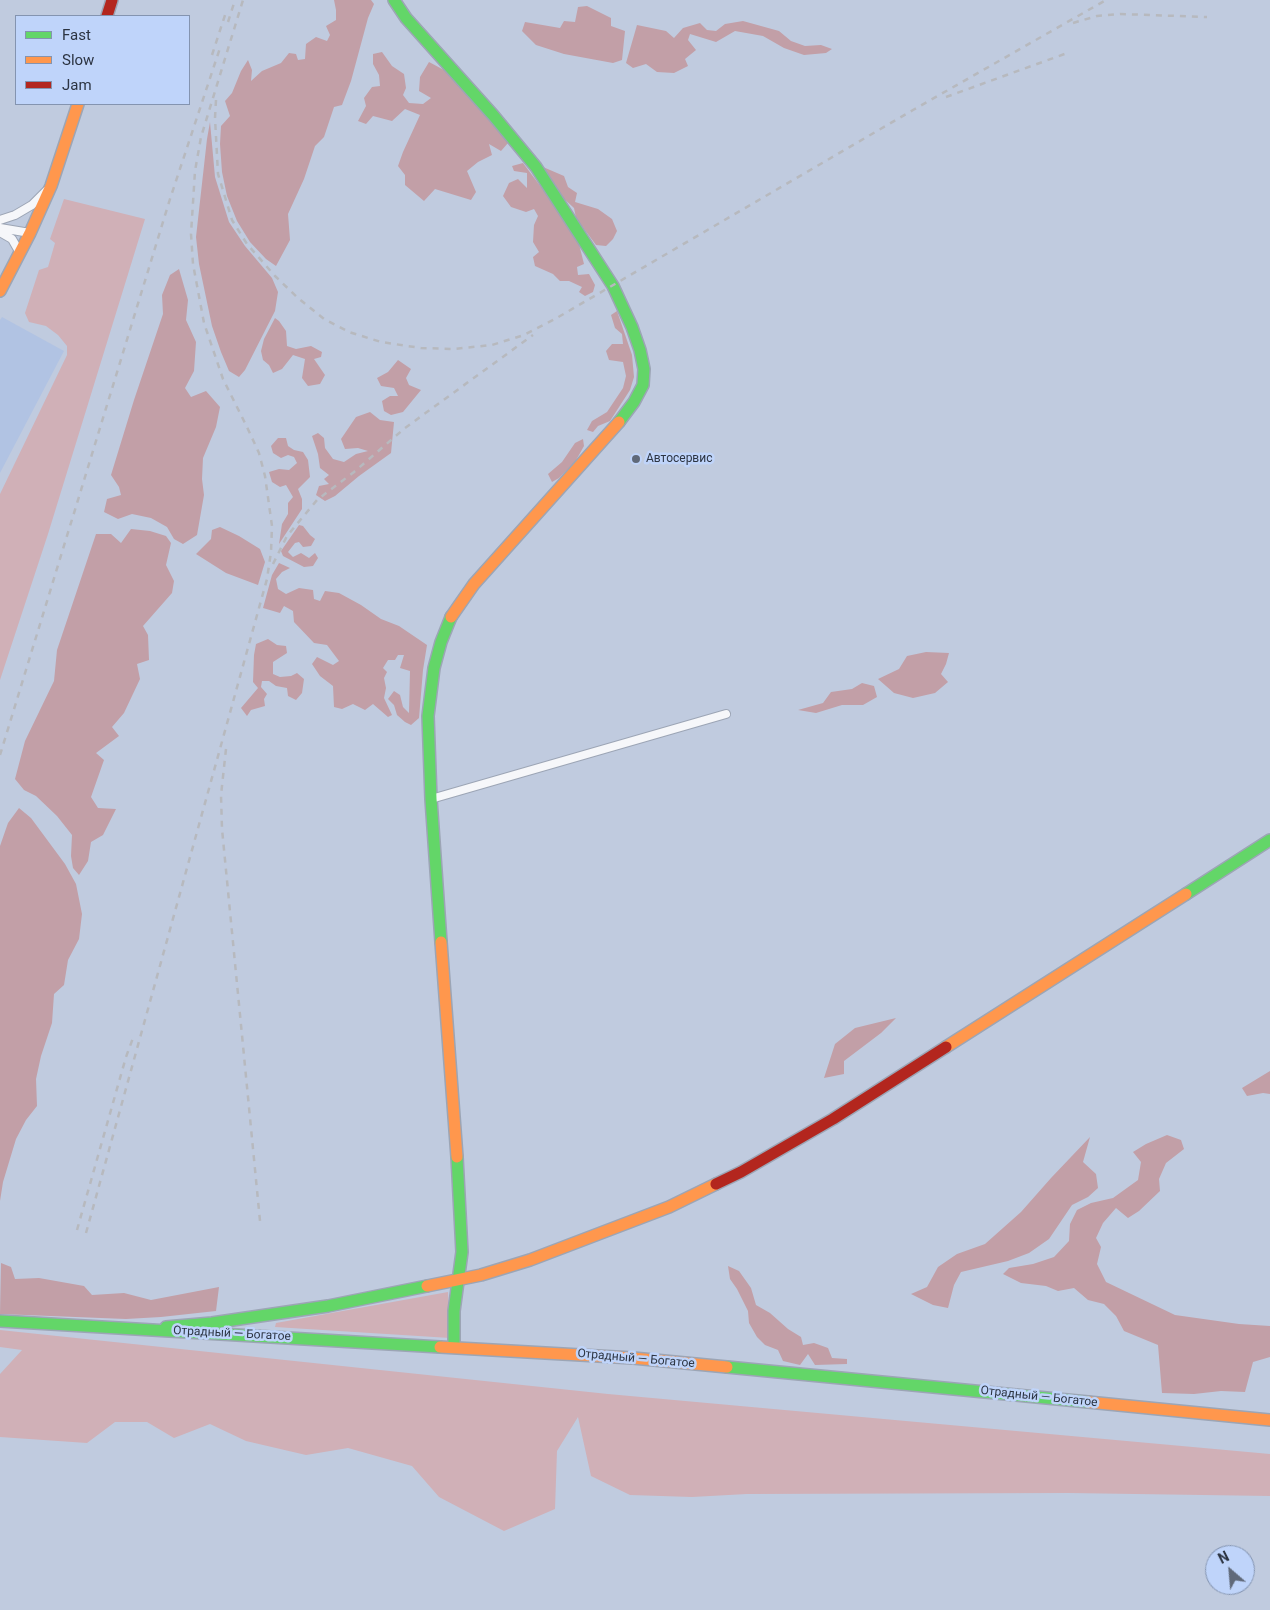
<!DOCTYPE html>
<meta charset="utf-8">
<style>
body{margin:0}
#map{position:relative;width:1270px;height:1610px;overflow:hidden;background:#c0cbdf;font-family:Roboto,sans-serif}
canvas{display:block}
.legend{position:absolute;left:15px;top:15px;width:175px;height:90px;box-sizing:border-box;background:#bfd4fa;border:1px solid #8494b0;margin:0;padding:6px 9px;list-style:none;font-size:15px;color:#2c3442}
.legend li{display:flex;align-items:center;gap:10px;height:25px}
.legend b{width:25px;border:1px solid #8494b0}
.north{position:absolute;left:1205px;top:1545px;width:50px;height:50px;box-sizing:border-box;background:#bfd4fa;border:1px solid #8494b0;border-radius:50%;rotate:333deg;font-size:14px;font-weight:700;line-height:20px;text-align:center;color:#2c3442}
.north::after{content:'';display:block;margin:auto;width:18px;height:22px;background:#606979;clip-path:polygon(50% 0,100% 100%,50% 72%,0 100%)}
</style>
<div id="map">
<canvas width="1270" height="1610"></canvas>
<ul class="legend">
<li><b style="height:6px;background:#63d668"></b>Fast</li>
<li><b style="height:6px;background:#ff974d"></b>Slow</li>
<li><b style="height:6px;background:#b3261e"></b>Jam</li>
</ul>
<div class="north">N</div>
</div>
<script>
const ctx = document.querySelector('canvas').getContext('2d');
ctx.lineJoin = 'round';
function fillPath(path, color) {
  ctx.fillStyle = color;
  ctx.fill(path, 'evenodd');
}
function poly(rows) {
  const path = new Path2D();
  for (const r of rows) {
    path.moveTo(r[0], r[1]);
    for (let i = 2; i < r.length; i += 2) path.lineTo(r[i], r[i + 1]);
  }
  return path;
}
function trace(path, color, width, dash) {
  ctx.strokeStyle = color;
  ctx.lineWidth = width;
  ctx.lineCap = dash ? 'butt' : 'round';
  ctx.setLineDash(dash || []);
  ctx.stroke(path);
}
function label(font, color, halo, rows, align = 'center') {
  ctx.font = font + ' Roboto,sans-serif';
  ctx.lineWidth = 5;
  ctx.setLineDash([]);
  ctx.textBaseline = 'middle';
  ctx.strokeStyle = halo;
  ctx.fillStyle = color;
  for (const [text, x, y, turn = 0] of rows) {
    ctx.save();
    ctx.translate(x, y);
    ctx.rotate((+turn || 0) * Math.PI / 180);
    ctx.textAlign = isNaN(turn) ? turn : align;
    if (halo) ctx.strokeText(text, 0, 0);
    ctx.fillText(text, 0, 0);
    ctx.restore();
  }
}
fillPath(poly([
 [2,317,64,351,0,473,0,320]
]), '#b1c3e3');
fillPath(poly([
 [64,199,145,219,48,534,0,680,0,494,67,355,67,346,58,335,46,326,29,322,25,313,39,270,48,267,55,243,50,239],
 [448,1292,450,1338,275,1327,276,1323],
 [0,1330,608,1394,1270,1454,1270,1496,1068,1493,747,1494,692,1497,630,1495,591,1476,578,1417,557,1451,555,1509,504,1531,439,1497,412,1466,348,1448,306,1455,246,1441,210,1424,174,1438,147,1422,115,1422,87,1443,0,1437,0,1374,22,1350,0,1347]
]), '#d0b0b7');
fillPath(poly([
 [334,0,371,0,374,4,368,18,351,81,342,105,334,107,324,137,315,146,304,179,288,214,290,240,276,266,266,259,250,242,237,221,227,196,222,172,220,144,221,126,230,116,225,101,232,93,241,71,248,60,252,70,251,81,262,71,281,63,289,53,296,54,298,60,305,59,306,44,316,37,327,41,330,35,326,26,336,20,336,10],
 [587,6,611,18,611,26,625,31,622,60,613,63,564,54,536,45,522,31,525,22,560,28,564,21,575,22,578,7],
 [743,21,779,31,791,41,805,46,821,45,832,49,826,53,804,55,784,48,763,36,735,31,716,42,690,34,688,40,696,50,685,59,688,66,674,73,657,72,646,64,633,68,626,63,637,25,666,31,674,38,683,28,700,23,707,30,716,31,725,24],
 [382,52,392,66,404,74,406,88,403,95,409,103,423,104,431,98,419,91,420,77,429,62,444,70,489,119,508,143,501,151,489,144,492,155,478,162,467,171,476,192,471,200,435,189,424,201,405,185,405,175,398,166,403,152,420,115,405,109,392,121,373,116,366,124,358,121,366,106,364,98,372,87,380,86,379,75,373,64,373,54],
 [210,122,215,177,229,222,245,246,272,278,278,292,275,311,245,370,239,377,229,371,221,352,212,326,199,264,196,237,207,139],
 [523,163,559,211,579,244,584,264,577,267,578,275,589,274,595,285,593,292,585,296,579,292,582,287,569,281,560,281,553,274,535,266,533,257,539,252,533,242,534,225,538,216,534,209,526,212,511,207,503,196,509,183,518,179,527,188,527,173,514,171,512,166],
 [543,167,564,176,568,187,577,193,575,202,598,209,612,219,617,231,613,239,606,246,596,245,576,218,574,208,562,197],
 [179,269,188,300,186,320,196,342,194,371,185,388,191,397,206,391,220,407,216,427,203,458,202,479,204,495,197,535,183,544,174,539,167,527,151,518,132,514,118,519,104,512,107,499,121,495,119,487,111,475,134,400,163,314,162,295,170,275],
 [617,311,632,355,634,377,630,390,610,421,598,426,593,432,587,430,592,421,607,412,623,388,626,376,623,362,609,360,606,351,612,344,623,344,622,334,615,328,611,315],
 [275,318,279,321,286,331,287,346,296,349,311,346,322,352,321,357,314,359,325,375,320,384,308,386,302,378,305,359,293,355,282,369,273,373,269,365,263,360,261,351,264,339],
 [398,360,411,369,406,378,409,385,421,390,403,412,391,415,384,411,382,401,390,396,398,396,394,388,381,386,377,378,388,372],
 [370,412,380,420,394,422,391,453,359,476,335,496,325,501,316,495,319,486,329,484,324,479,329,475,320,468,318,454,312,436,318,433,324,438,325,448,333,459,344,462,356,454,368,451,358,448,345,449,341,439,356,417],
 [278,438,286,438,288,446,294,450,303,452,308,460,310,477,298,489,302,499,302,509,279,544,282,524,288,514,288,503,293,497,286,485,280,487,272,482,269,472,279,469,289,470,297,463,294,457,288,455,281,458,273,453,271,446],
 [583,439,584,446,575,462,559,478,552,482,548,474,562,462,575,443],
 [299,525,303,526,310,535,315,539,311,546,303,547,299,542,295,543,288,552,293,557,301,553,309,558,315,553,318,558,313,566,304,567,283,556,281,551],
 [220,527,239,536,260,549,265,562,258,585,226,573,196,554,211,539,212,530],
 [131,529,150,531,166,536,171,543,166,565,174,581,172,593,143,626,148,635,149,660,137,664,140,679,124,713,112,727,119,736,96,753,104,760,91,797,98,808,116,809,103,835,91,842,88,861,79,875,73,868,71,856,72,835,57,816,36,796,24,790,15,779,25,741,54,681,57,650,96,534,111,534,121,543],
 [279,563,290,568,282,572,276,579,278,589,286,594,299,588,313,590,314,599,320,601,325,591,339,593,361,605,381,619,399,626,427,645,423,670,419,718,411,725,405,722,397,715,394,705,388,699,394,691,400,695,403,707,409,713,410,671,400,668,404,655,398,655,395,660,388,660,383,668,387,672,384,678,386,688,384,698,392,715,388,717,373,704,365,710,353,704,342,709,334,707,333,686,320,676,312,664,317,657,333,665,339,661,327,645,314,643,294,622,293,611,284,606,280,613,263,608,272,575],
 [268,639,277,645,286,646,287,653,273,662,273,674,280,677,291,676,297,673,304,679,302,693,296,700,288,696,287,688,276,686,269,681,262,681,261,687,267,694,264,699,265,706,251,710,247,716,241,708,258,688,253,682,254,655,256,644],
 [926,652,949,653,946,664,941,674,948,682,935,693,913,698,894,693,878,679,899,669,907,656],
 [862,683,874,686,877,697,863,705,842,705,816,713,798,710,823,703,831,692,852,689],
 [19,808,31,818,65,864,76,884,82,914,79,939,68,960,64,985,54,994,52,1023,41,1056,36,1079,37,1106,26,1120,16,1139,3,1182,0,1201,0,846,8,823],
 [896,1018,881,1033,844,1061,844,1074,824,1078,835,1044,855,1028],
 [1270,1071,1270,1094,1263,1093,1247,1096,1242,1088],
 [1167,1135,1181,1140,1184,1149,1166,1163,1159,1179,1160,1191,1139,1211,1128,1218,1116,1208,1103,1223,1096,1238,1101,1247,1097,1264,1106,1282,1175,1315,1239,1324,1270,1326,1270,1357,1253,1362,1245,1392,1221,1391,1194,1394,1162,1393,1158,1345,1124,1331,1116,1316,1104,1304,1088,1300,1074,1288,1058,1291,1046,1286,1021,1283,1003,1274,1009,1268,1033,1264,1054,1257,1069,1241,1070,1224,1077,1210,1091,1203,1113,1198,1138,1180,1141,1162,1133,1152,1146,1144],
 [1090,1137,1083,1162,1096,1174,1098,1188,1088,1197,1072,1205,1049,1239,1029,1253,1008,1261,961,1272,954,1285,948,1308,933,1305,911,1294,927,1287,938,1267,957,1254,985,1244,1021,1212,1051,1178],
 [1,1263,11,1267,15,1279,39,1278,84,1286,92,1295,124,1293,151,1300,219,1287,216,1311,161,1317,126,1319,0,1314],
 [728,1266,739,1271,751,1288,756,1305,770,1313,788,1329,801,1337,803,1345,814,1343,828,1348,832,1358,847,1359,847,1364,815,1365,808,1354,800,1365,783,1361,778,1350,765,1345,757,1337,749,1323,748,1311,737,1289,730,1279]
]), '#c29fa7');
const street = poly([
 [0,220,15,215,32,205,46,191],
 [0,228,30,233],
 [0,232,12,239,20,253],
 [431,799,726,714]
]);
const fast = poly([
 [394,0,406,18,493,115,536,167,613,286,632,327,640,350,644,369,643,385,634,402,619,422],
 [1186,894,1270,840],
 [441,942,431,799,428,716,434,668,441,642,451,617],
 [0,1321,440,1347],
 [166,1327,212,1323,328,1306,427,1286],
 [454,1346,454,1311,462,1252,457,1157],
 [727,1367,1088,1402]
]);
const slow = poly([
 [0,291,30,233,51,186,78,104],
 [451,617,474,584,619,422],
 [441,942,457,1157],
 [946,1047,1186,894],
 [427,1286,481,1275,530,1260,669,1207,716,1184],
 [440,1347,633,1358,727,1367],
 [1088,1402,1270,1420]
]);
const jam = poly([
 [107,16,112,0],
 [716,1184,741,1172,833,1119,946,1047]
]);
trace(street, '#9ca5b5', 10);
trace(fast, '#9ca5b5', 14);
trace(slow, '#9ca5b5', 14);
trace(jam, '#9ca5b5', 14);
trace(street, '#f6f7fa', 8);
trace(fast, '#63d668', 11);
trace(slow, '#ff974d', 11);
trace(jam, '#b3261e', 11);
trace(poly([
 [228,22,235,0],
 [1073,23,1097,16,1120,14,1207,17],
 [212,55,226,12],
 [946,97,1070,52],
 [216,100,215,118,218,174,232,220,247,244,275,276,298,298,324,319,349,332,381,342,421,348,454,349,492,345,524,335,555,319,913,110,1106,0],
 [273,564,287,536,317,500,354,472,405,428,533,335],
 [226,749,221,795,222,829,260,1221],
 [0,755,170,199,220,48],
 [77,1230,126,1057,133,1038],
 [86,1233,267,579,271,552,272,526,265,476,259,453,247,427,223,379,204,323,193,264,191,234,195,171,201,137,243,0]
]), '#b7b9be', 2.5, [6, 6]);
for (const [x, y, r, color] of [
 [636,459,5,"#606979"]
]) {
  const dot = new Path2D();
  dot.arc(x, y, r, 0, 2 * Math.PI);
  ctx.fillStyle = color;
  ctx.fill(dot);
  trace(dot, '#bfd4fa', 2);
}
label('12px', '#2c3442', '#bfd4fa', [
 ["Автосервис",646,459]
], 'left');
label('12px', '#2c3442', '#bfd4fa', [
 ["Отрадный — Богатое",232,1334,3],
 ["Отрадный — Богатое",636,1359,5],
 ["Отрадный — Богатое",1039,1397,6]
]);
</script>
